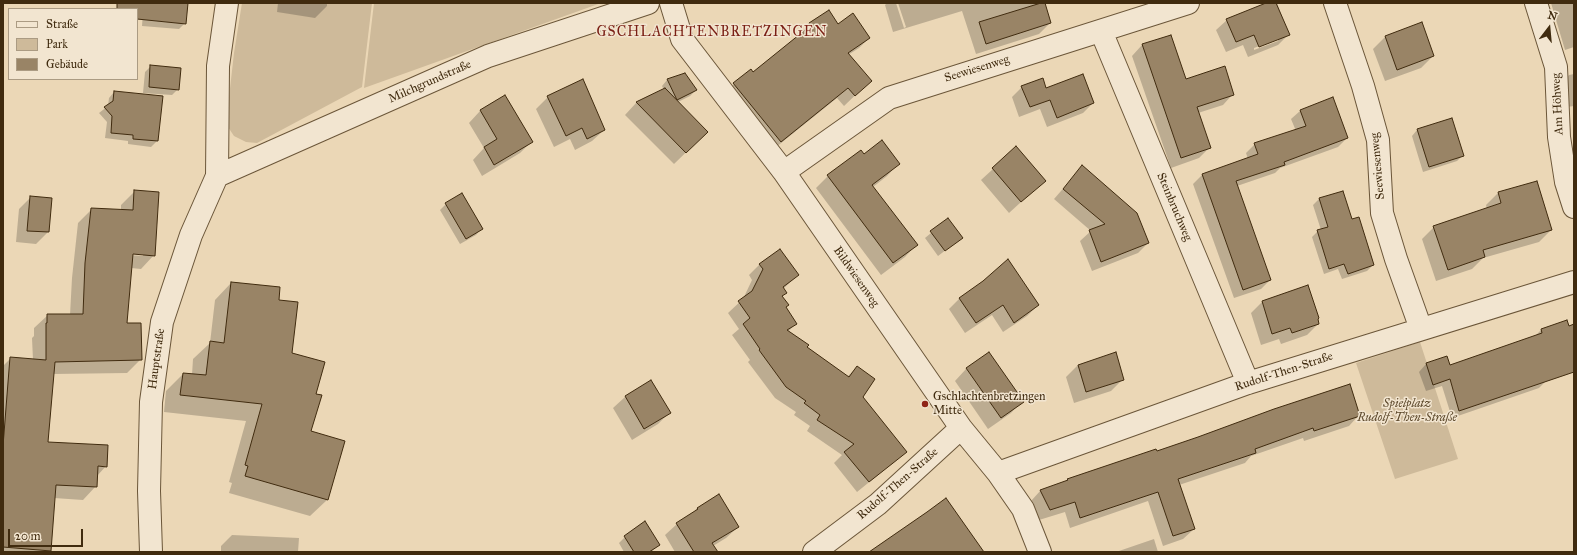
<!DOCTYPE html>
<meta charset="utf-8">
<style>
body{margin:0}
#map{position:relative;width:1577px;height:555px;overflow:hidden;background:#ebd7b6;font-family:"IM FELL Great Primer",serif}
canvas{display:block}
.frame{position:absolute;inset:0;border:4px solid #402b0f;pointer-events:none}
.legend{position:absolute;left:8px;top:8px;width:130px;height:72px;box-sizing:border-box;background:#f2e5d0;border:1px solid #ab9b83;margin:0;padding:5px 7px;list-style:none;font-size:12px;color:#402b0f}
.legend li{display:flex;align-items:center;gap:8px;height:20px}
.legend b{width:20px;border:1px solid #ab9b83}
.north{position:absolute;left:1529px;top:8px;width:40px;height:40px;-webkit-text-stroke:3px #f2e5d0;paint-order:stroke;rotate:16deg;font-size:11px;font-weight:700;line-height:16px;text-align:center;color:#402b0f}
.north::after{content:'';display:block;margin:auto;width:14px;height:18px;background:#402b0f;clip-path:polygon(50% 0,100% 100%,50% 72%,0 100%)}
.scale{position:absolute;left:8px;top:529px;width:75px;height:18px;box-sizing:border-box;border:2px solid #402b0f;border-top:0;padding-left:5px;font-size:12px;line-height:14px;white-space:nowrap;color:#402b0f;-webkit-text-stroke:3px #f2e5d0;paint-order:stroke}
</style>
<div id="map">
<canvas width="1577" height="555"></canvas>
<div class="frame"></div>
<ul class="legend">
<li><b style="height:5px;background:#f2e5d0"></b>Straße</li>
<li><b style="height:11px;background:#ceba9a"></b>Park</li>
<li><b style="height:11px;background:#998466"></b>Gebäude</li>
</ul>
<div class="north">N</div>
<div class="scale">20 m</div>
</div>
<script>
const ctx = document.querySelector('canvas').getContext('2d');
ctx.lineJoin = 'round';
function fillPath(path, color) {
  ctx.fillStyle = color;
  ctx.fill(path, 'evenodd');
}
function poly(rows) {
  const path = new Path2D();
  for (const r of rows) {
    path.moveTo(r[0], r[1]);
    for (let i = 2; i < r.length; i += 2) path.lineTo(r[i], r[i + 1]);
  }
  return path;
}
function trace(path, color, width, dash) {
  ctx.strokeStyle = color;
  ctx.lineWidth = width;
  ctx.lineCap = dash ? 'butt' : 'round';
  ctx.setLineDash(dash || []);
  ctx.stroke(path);
}
function label(font, color, halo, rows, align = 'center') {
  ctx.font = font + ' "IM FELL Great Primer",serif';
  ctx.lineWidth = 3;
  ctx.setLineDash([]);
  ctx.textBaseline = 'middle';
  ctx.strokeStyle = halo;
  ctx.fillStyle = color;
  for (const [text, x, y, turn = 0] of rows) {
    ctx.save();
    ctx.translate(x, y);
    ctx.rotate((+turn || 0) * Math.PI / 180);
    ctx.textAlign = isNaN(turn) ? turn : align;
    if (halo) ctx.strokeText(text, 0, 0);
    ctx.fillText(text, 0, 0);
    ctx.restore();
  }
}
fillPath(poly([
 [242,3,372,3,362,87,257,143,246,142,234,136,226,124,234,53],
 [374,3,601,3,364,88],
 [1420,342,1458,459,1395,479,1356,363]
]), '#ceba9a');
fillPath(poly([
 [137,3,187,3,185,23,179,29,142,26,143,12],
 [278,3,327,3,327,6,315,18,277,12],
 [887,3,896,3,904,28,906,27,898,3,1044,3,1050,23,1039,34,976,54,962,11,893,32,885,5],
 [1269,3,1277,3,1289,34,1278,45,1248,57,1243,45,1226,52,1216,30,1227,20],
 [1278,39,1278,41,1254,50,1254,48],
 [1551,3,1574,3,1574,47,1565,50],
 [809,24,837,25,869,38,859,48,848,55,870,81,844,106,837,98,770,152,724,94,734,84,753,73,800,35,799,34],
 [1170,36,1185,81,1233,94,1223,105,1198,113,1209,148,1199,158,1171,168,1132,56,1142,45],
 [1385,37,1433,56,1421,68,1385,81,1373,49],
 [151,66,178,89,172,95,143,93,145,72],
 [684,74,696,90,690,96,678,102,707,132,674,164,625,115,636,103,664,90,662,86,667,80],
 [1574,74,1574,106,1560,108,1559,86,1569,75],
 [1022,87,1046,90,1093,103,1083,113,1047,127,1040,109,1019,117,1012,97],
 [114,92,157,141,151,147,128,144,128,141,105,138,107,122,99,113,108,106,109,98],
 [548,97,604,130,592,141,575,150,570,139,554,147,536,109],
 [1332,99,1347,138,1338,147,1280,168,1275,173,1237,186,1270,280,1261,289,1234,298,1193,184,1202,175,1248,159,1246,153,1255,144,1296,131,1291,119,1300,111],
 [480,111,532,141,520,153,482,176,473,160,484,148,469,123],
 [1417,130,1463,155,1457,161,1423,172,1412,136],
 [1016,148,1044,181,1009,213,981,180],
 [864,155,898,164,887,176,873,187,916,245,905,257,881,275,816,188,828,176],
 [1082,167,1148,243,1138,253,1092,271,1080,241,1091,231,1054,199],
 [1537,182,1551,230,1539,242,1483,258,1472,269,1436,281,1422,239,1434,227,1487,209,1486,205,1498,193],
 [135,191,154,255,141,269,131,268,126,324,140,360,127,373,53,374,47,443,106,466,97,476,96,486,83,500,54,498,50,551,49,552,3,552,3,366,11,358,33,360,32,338,34,336,34,328,48,315,70,315,72,278,78,223,92,209,121,211,121,205],
 [128,253,143,254,143,256,128,255],
 [1342,192,1352,221,1373,265,1367,271,1342,279,1338,269,1324,274,1312,237,1318,231,1321,230,1313,205,1319,199],
 [31,197,51,199,48,232,36,244,16,242,19,209],
 [446,204,481,229,476,235,460,244,440,210],
 [948,219,955,243,938,256,925,238],
 [760,264,798,275,783,289,786,293,782,297,785,307,796,323,788,332,805,347,847,377,857,367,861,397,905,452,894,462,857,492,834,463,842,455,807,431,810,426,794,415,796,412,775,398,748,362,750,360,732,335,739,329,728,313,743,299,752,280,749,275],
 [984,282,1038,305,1027,316,1003,332,992,315,965,333,949,309,959,299],
 [231,283,278,301,291,354,315,394,310,432,327,500,310,516,229,493,232,483,229,482,246,421,164,412,166,391,183,374,192,375,193,359,210,343,215,300],
 [1307,287,1318,324,1307,335,1281,344,1279,339,1261,345,1251,313,1262,302],
 [1574,325,1574,365,1547,380,1539,388,1452,418,1442,386,1426,391,1419,372,1426,364,1446,358,1449,366,1534,337,1541,330],
 [988,353,1022,401,1011,413,988,429,955,381,966,369],
 [1078,365,1123,379,1111,391,1074,403,1066,377],
 [651,382,670,412,658,424,632,440,613,408,625,397],
 [1359,415,1349,426,1304,441,1303,438,1251,456,1245,463,1179,485,1194,529,1183,539,1163,546,1148,501,1070,528,1065,512,1039,520,1031,501,1041,490,1065,483,1068,479,1156,452],
 [697,508,738,527,726,538,713,546,708,552,675,552,665,535,677,524,692,514],
 [232,535,299,538,298,552,221,552,221,546],
 [625,537,659,545,651,552,624,552,619,543],
 [1154,539,1158,552,1116,552]
]), '#0003');
const building = poly([
 [117,3,188,3,186,24,137,19,137,9,117,9,117,3],
 [1041,3,1045,3,1051,23,986,44,979,22,1041,3],
 [1266,3,1276,3,1290,35,1259,47,1254,35,1236,42,1226,19,1266,3],
 [829,10,838,24,853,13,870,38,848,53,872,81,855,96,848,88,781,142,733,83,751,69,753,72,810,26,809,23,829,10],
 [1422,22,1434,56,1397,70,1385,36,1422,22],
 [1171,35,1186,79,1225,66,1234,95,1197,107,1211,148,1181,158,1142,44,1171,35],
 [150,65,181,68,179,90,149,87,150,65],
 [685,73,697,90,677,100,667,79,685,73],
 [1083,74,1094,103,1057,118,1050,100,1030,107,1021,86,1043,78,1046,88,1083,74],
 [583,79,605,130,587,139,582,128,566,136,547,96,583,79],
 [665,88,708,132,686,153,636,102,665,88],
 [114,91,163,96,158,141,133,139,133,135,111,133,112,116,104,107,113,101,114,91],
 [505,95,533,142,494,165,484,147,497,139,480,110,505,95],
 [1333,97,1348,138,1284,162,1285,165,1236,181,1271,280,1243,290,1202,174,1258,154,1254,143,1306,126,1300,110,1333,97],
 [1452,118,1464,156,1429,167,1417,129,1452,118],
 [882,140,900,164,872,185,918,245,893,263,827,175,861,150,864,154,882,140],
 [1016,146,1046,181,1021,202,992,168,1016,146],
 [1082,165,1137,213,1149,243,1101,262,1089,230,1105,224,1063,189,1082,165],
 [1537,181,1552,230,1483,250,1485,257,1448,270,1433,226,1501,203,1498,192,1537,181],
 [134,190,159,192,155,256,133,254,127,323,141,323,142,360,55,362,48,442,108,445,107,467,98,466,97,487,56,485,51,551,3,547,3,446,10,357,46,360,46,323,47,323,47,314,83,314,85,263,91,208,133,210,134,190],
 [1343,191,1352,219,1359,217,1374,265,1348,274,1344,264,1329,269,1317,230,1328,227,1319,198,1343,191],
 [462,193,483,229,466,239,445,203,462,193],
 [30,196,52,198,49,232,27,231,30,196],
 [948,218,963,238,945,251,930,231,948,218],
 [780,249,799,275,783,287,787,293,782,296,789,305,786,307,797,324,787,330,809,345,807,347,849,377,857,366,875,379,863,397,907,452,869,482,844,452,854,444,817,420,820,415,804,403,806,401,786,387,759,350,760,349,743,324,750,318,738,301,752,291,763,269,759,264,780,249],
 [1008,259,1039,305,1014,323,1003,305,976,323,959,298,983,281,1008,259],
 [231,282,280,287,279,300,298,302,292,353,325,362,316,394,322,395,311,431,345,441,328,500,245,476,248,466,245,465,262,404,180,395,183,373,206,375,210,341,224,343,231,282],
 [1308,285,1319,318,1318,319,1319,324,1292,333,1290,328,1272,334,1262,301,1308,285],
 [1567,320,1569,326,1574,324,1574,372,1459,411,1450,379,1433,385,1426,363,1447,356,1450,365,1542,333,1541,329,1567,320],
 [989,352,1024,402,1001,418,966,368,989,352],
 [1116,352,1124,380,1086,392,1078,365,1116,352],
 [651,380,671,413,644,429,625,396,651,380],
 [1350,384,1360,416,1314,431,1313,428,1255,449,1256,453,1178,479,1195,529,1173,536,1158,492,1080,518,1075,502,1050,510,1040,490,1068,480,1067,479,1156,449,1157,451,1198,437,1274,409,1350,384],
 [719,494,739,527,712,543,718,552,694,552,676,523,698,509,697,508,719,494],
 [946,498,984,552,869,552,927,512,946,498],
 [645,521,660,545,649,552,634,552,624,536,645,521]
]);
fillPath(building, '#998466');
trace(building, '#402b0f', 1);
const minor = poly([
 [671,3,682,39,784,172,961,428,998,473,1023,509,1040,552],
 [1335,3,1363,86,1378,140,1382,213,1396,259,1421,329],
 [1536,3,1556,67,1559,137,1566,182,1574,207],
 [1101,31,1248,383],
 [784,172,889,98,1188,3],
 [217,176,488,56,648,3],
 [998,473,1248,383,1574,282],
 [151,552,149,491,151,402,162,322,191,235,217,176,218,66,227,3],
 [814,552,878,504,961,428]
]);
trace(minor, '#6b5639', 24);
trace(minor, '#f2e5d0', 22);
for (const [x, y, r, color] of [
 [925,404,4,"#8f2418"]
]) {
  const dot = new Path2D();
  dot.arc(x, y, r, 0, 2 * Math.PI);
  ctx.fillStyle = color;
  ctx.fill(dot);
  trace(dot, '#f2e5d0', 1.5);
}
label('12px', '#402b0f', '#f2e5d0', [
 ["Seewiesenweg",977,69,-17],
 ["Milchgrundstraße",430,82,-24],
 ["Am Höhweg",1558,104,-93],
 ["Seewiesenweg",1378,166,-95],
 ["Steinbruchweg",1174,207,67],
 ["Bildwiesenweg",856,277,55],
 ["Hauptstraße",157,359,-82],
 ["Rudolf-Then-Straße",1284,372,-18],
 ["Rudolf-Then-Straße",898,484,-41]
]);
label('12px', '#402b0f', '#f2e5d0', [
 ["Gschlachtenbretzingen",933,397],
 ["Mitte",933,411]
], 'left');
label('italic 12px', '#5c482b', '#f2e5d0', [
 ["Spielplatz",1407,404],
 ["Rudolf-Then-Straße",1407,418]
]);
ctx.letterSpacing = '1px';
label('14px', '#7a1f14', '#f2e5d0', [
 ["GSCHLACHTENBRETZINGEN",712,33]
]);
ctx.letterSpacing = '0px';
</script>
